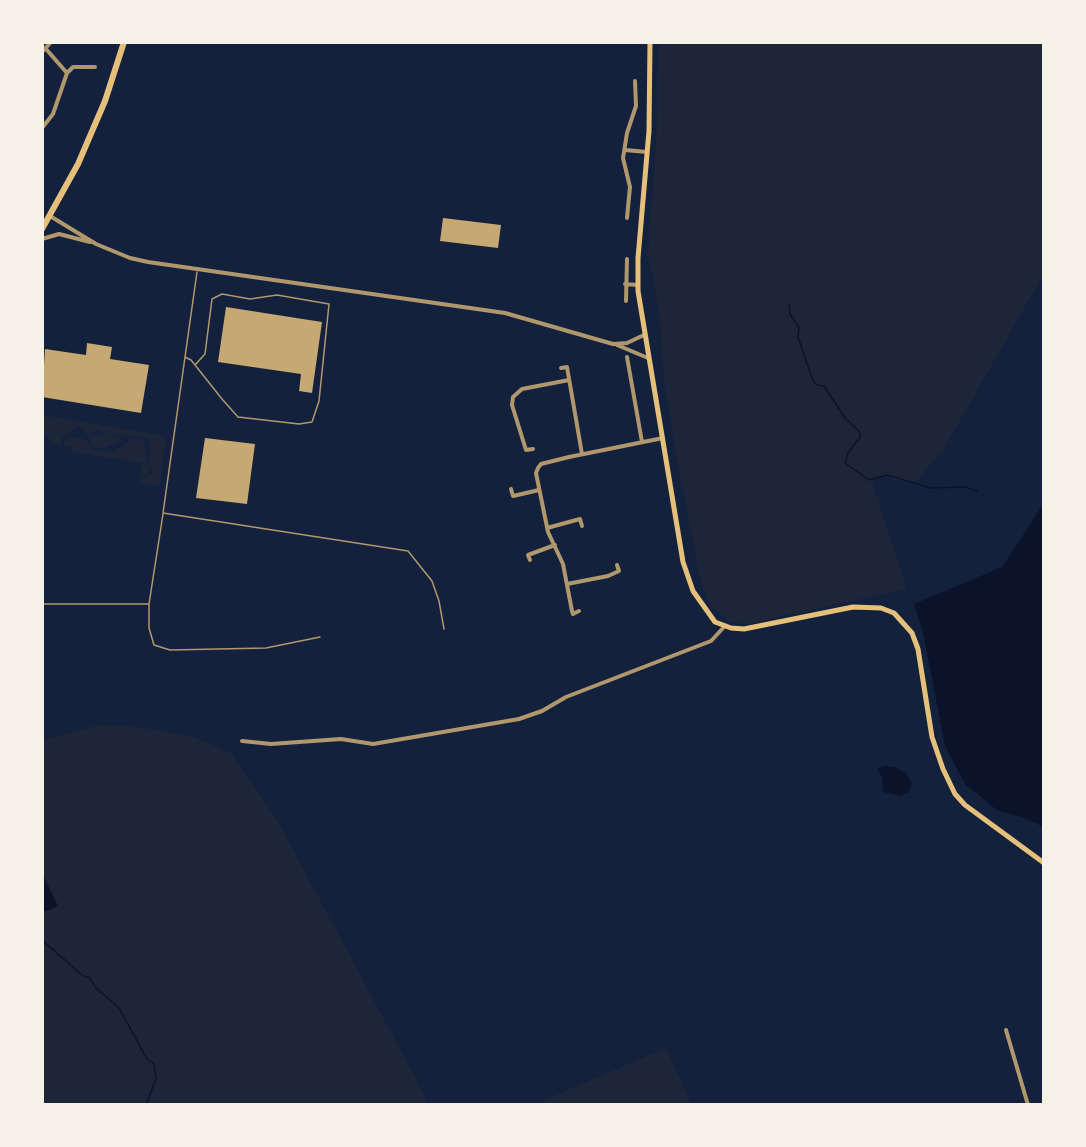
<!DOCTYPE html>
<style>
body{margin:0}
#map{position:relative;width:1086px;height:1147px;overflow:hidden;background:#14213d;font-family:Manrope,sans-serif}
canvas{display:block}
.frame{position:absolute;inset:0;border:44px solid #f6f1e7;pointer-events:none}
</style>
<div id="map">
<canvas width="1086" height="1147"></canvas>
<div class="frame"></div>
</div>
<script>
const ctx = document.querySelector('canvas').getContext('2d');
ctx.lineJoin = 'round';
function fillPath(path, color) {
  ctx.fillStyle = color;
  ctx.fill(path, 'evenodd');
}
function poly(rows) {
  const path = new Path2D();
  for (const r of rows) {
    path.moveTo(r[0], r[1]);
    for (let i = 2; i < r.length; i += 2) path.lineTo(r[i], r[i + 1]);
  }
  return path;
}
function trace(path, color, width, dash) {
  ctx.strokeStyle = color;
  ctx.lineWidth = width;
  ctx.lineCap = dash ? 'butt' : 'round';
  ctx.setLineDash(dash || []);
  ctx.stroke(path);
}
fillPath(poly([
 [659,42,1044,42,1044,273,945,447,916,482,894,481,889,477,880,477,872,482,907,589,746,624,730,622,710,605,701,581,677,460,664,381,659,309,648,251,656,148],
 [42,415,166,436,160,486,142,484,140,482,140,477,147,477,153,472,149,467,150,443,142,436,105,435,100,430,87,434,79,426,62,438,61,446,51,444,51,439,43,438,42,443],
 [88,435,117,436,122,441,105,448,92,447],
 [70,436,88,441,91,450,114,452,132,439,143,439,150,472,146,476,141,475,142,463,72,452,73,447,63,446,64,440],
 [99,725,139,727,194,737,231,753,277,820,430,1105,42,1105,42,740],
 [666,1048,692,1105,533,1105]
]), '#1d2539');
fillPath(poly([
 [1044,503,1044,827,1022,817,998,811,965,784,945,746,923,632,914,604,1002,567],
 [884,766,895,767,906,773,912,783,909,792,901,796,883,792,882,777,877,769],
 [42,873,58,906,42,913]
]), '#0b132b');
trace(poly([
 [789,304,790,314,799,328,798,337,813,381,817,385,824,386,845,418,859,431,860,437,848,453,845,463,869,480,887,475,931,488,965,487,978,491],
 [42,940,82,975],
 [84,976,90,978,95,987,119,1008,147,1059,154,1064,156,1079,146,1105]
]), '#0b132b', 1.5);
fillPath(poly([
 [443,218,501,225,498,248,440,241],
 [226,307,322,322,312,393,299,391,301,374,218,362],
 [87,343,112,347,110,359,149,365,141,413,42,397,45,349,86,355],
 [205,438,255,444,247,504,196,498]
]), '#c6a872');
trace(poly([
 [197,272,163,513,408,551,432,581,439,601,444,629],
 [185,357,191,360,195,365,222,399,238,417,299,424,312,422,319,401,329,304,277,295,250,299,222,294,212,299,205,354,195,365],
 [163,514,149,604,149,628,154,645,170,650,266,648,320,637],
 [42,604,149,604]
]), '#b1986c', 1.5);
trace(poly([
 [42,52,51,42],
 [67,73,73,67,95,67],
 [42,128,53,114,67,73,46,49],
 [625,150,647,152],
 [50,216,96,244,130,258,148,262,505,313,613,344,627,343,644,335],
 [627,218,630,187,623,158,627,133,636,106,635,81],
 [42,239,59,234,90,242],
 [625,284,638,285],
 [626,301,627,259],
 [617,345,648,358],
 [627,357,642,442],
 [561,368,567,367,582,454],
 [533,449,526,450,512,405,513,397,522,389,569,380],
 [511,489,513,496,539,490],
 [547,528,580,519,582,526],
 [530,560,528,555,555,545],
 [567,584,608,576,619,571,617,565],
 [579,611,573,614,572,611,563,564,548,532,536,473,538,468,541,464,569,457,663,438],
 [242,741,271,744,341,739,373,744,519,719,542,711,566,697,711,641,724,627],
 [1006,1030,1028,1105]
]), '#b1986c', 4);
trace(poly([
 [650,42,649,131,638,258,638,291,683,562,693,591,715,622,731,628,744,629,853,607,881,608,894,613,912,633,918,649,932,737,943,769,955,794,965,805,1044,863]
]), '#e5c07b', 5);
trace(poly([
 [42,229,78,164,105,101,124,42]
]), '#e5c07b', 6);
</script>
